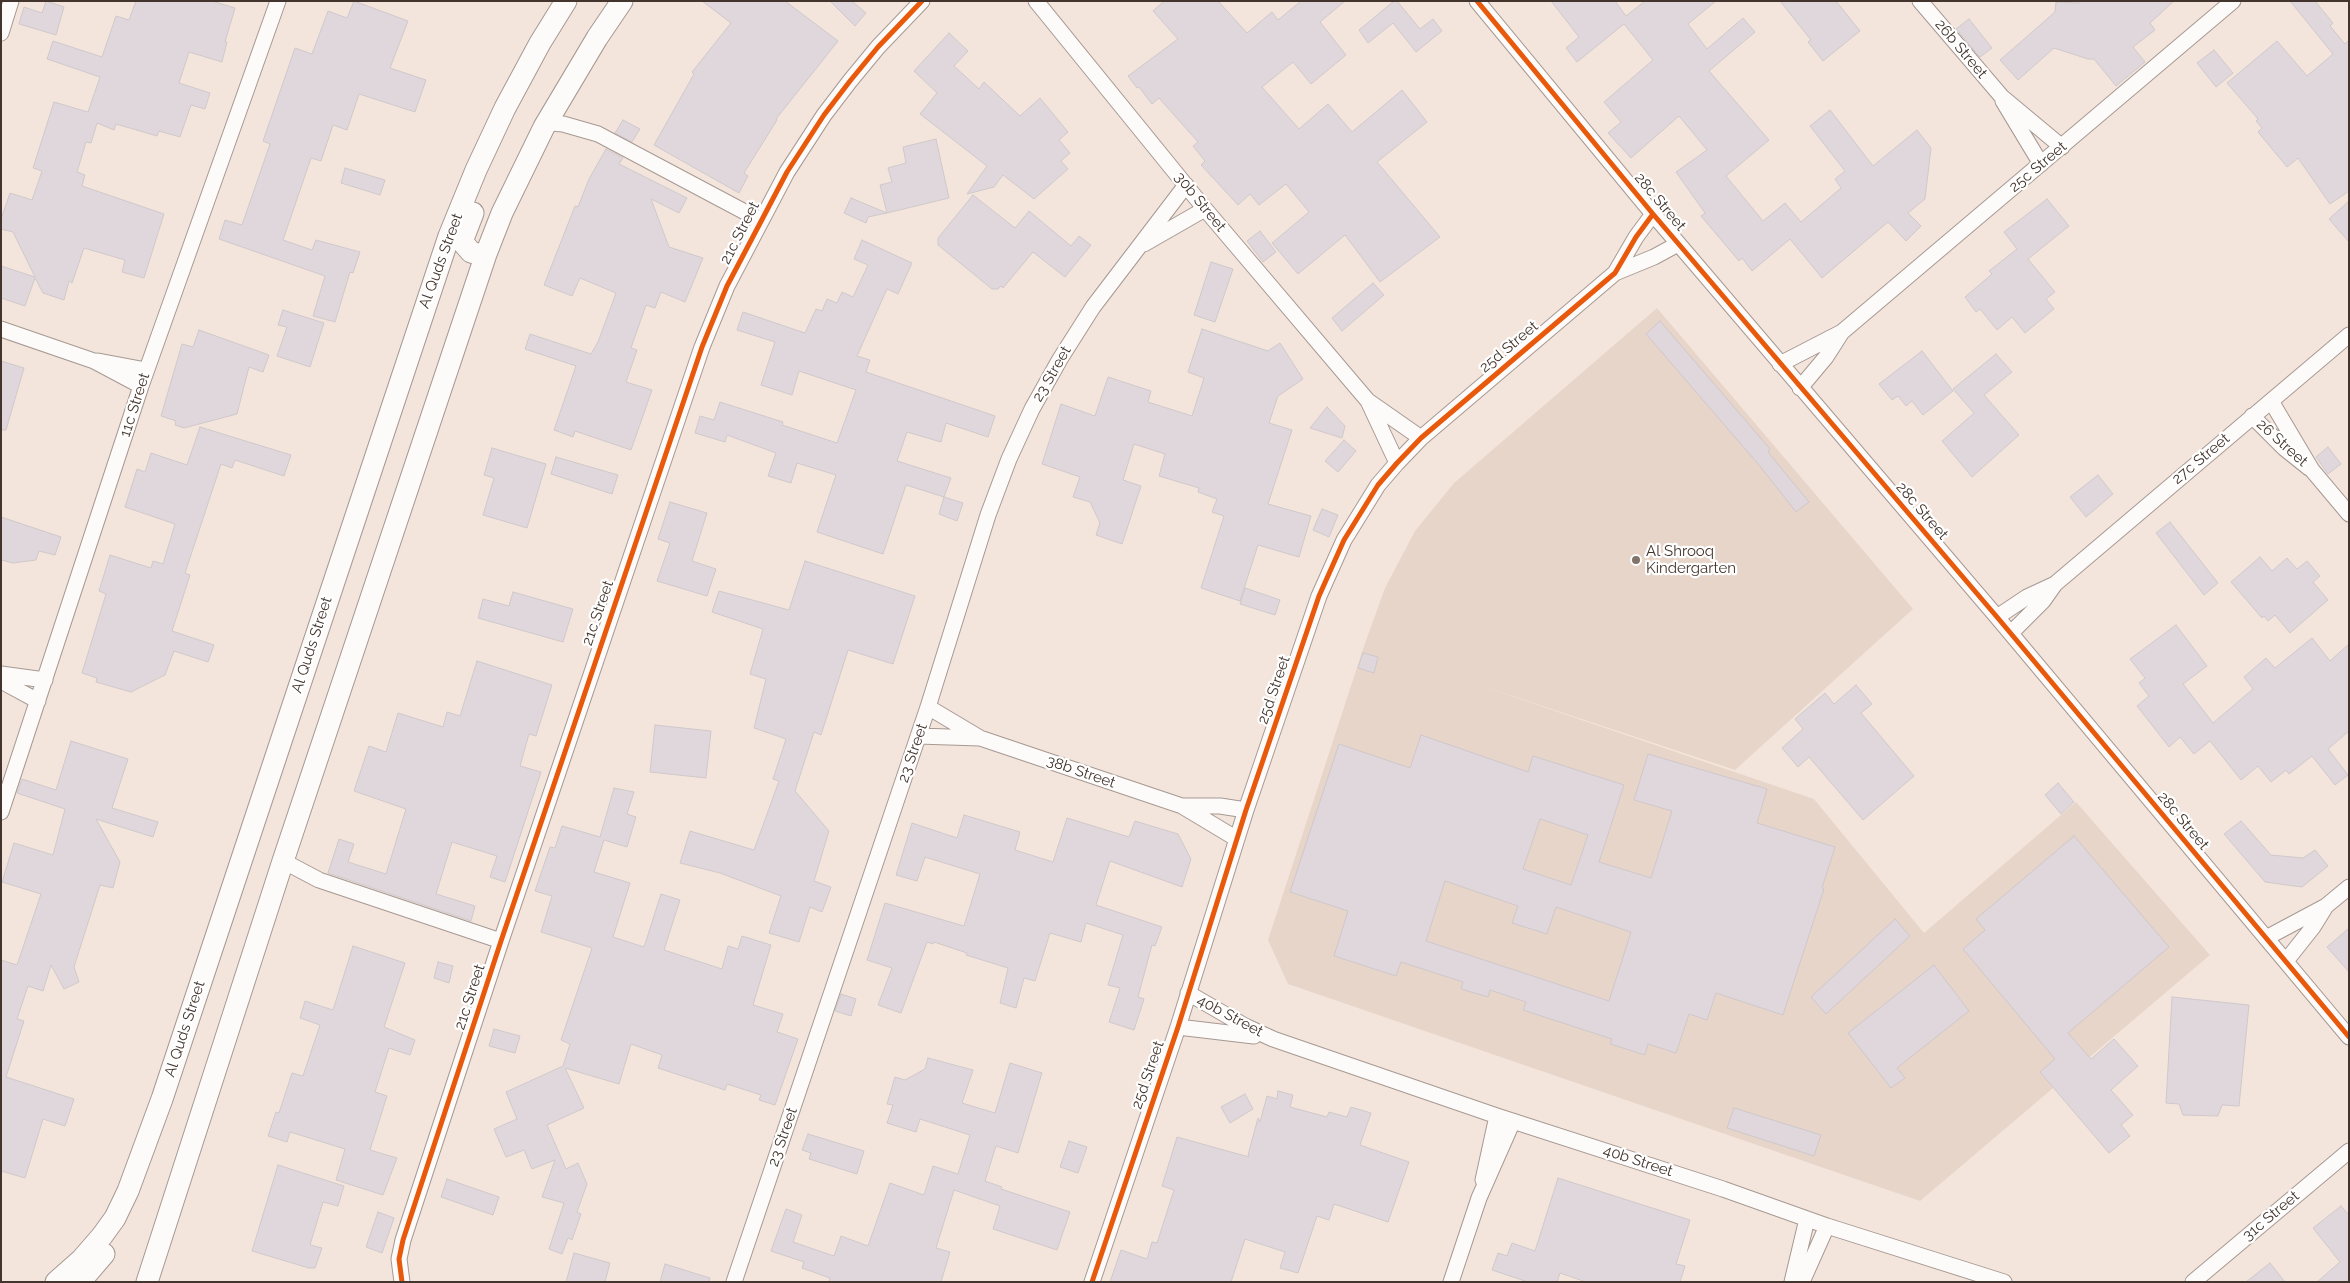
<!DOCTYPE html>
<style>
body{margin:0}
#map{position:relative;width:2350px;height:1283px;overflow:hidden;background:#f4e5dc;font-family:Raleway,sans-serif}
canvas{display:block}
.frame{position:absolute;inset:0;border:2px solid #43352d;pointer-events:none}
</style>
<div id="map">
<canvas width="2350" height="1283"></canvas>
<div class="frame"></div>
</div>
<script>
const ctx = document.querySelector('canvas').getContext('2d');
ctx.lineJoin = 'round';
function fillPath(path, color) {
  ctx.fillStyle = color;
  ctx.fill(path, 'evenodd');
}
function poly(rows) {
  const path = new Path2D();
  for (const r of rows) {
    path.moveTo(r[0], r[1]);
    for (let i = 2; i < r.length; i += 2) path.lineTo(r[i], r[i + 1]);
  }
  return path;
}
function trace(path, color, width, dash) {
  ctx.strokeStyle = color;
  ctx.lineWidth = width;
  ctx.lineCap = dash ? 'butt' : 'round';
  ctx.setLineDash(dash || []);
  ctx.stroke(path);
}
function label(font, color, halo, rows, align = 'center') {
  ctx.font = font + ' Raleway,sans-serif';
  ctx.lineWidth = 4.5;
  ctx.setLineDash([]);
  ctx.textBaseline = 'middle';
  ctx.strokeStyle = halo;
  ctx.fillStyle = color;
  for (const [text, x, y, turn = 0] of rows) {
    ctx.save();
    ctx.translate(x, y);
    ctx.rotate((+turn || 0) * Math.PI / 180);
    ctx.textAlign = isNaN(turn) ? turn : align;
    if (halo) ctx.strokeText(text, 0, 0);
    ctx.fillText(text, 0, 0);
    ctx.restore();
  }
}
fillPath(poly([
 [1657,308,1913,609,1735,770,1473,683,1814,799,1924,933,2076,802,2210,955,1920,1201,1288,984,1268,940,1364,646,1385,588,1415,531,1454,483]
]), '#e7d5c9');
const building = poly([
 [46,1,64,7,56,35,19,24,24,7,42,13,46,1],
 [136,1,212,1,235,8,225,42,227,42,222,62,189,52,179,83,210,93,205,109,191,105,180,137,159,131,157,136,116,124,114,130,97,123,91,143,86,142,77,172,85,175,82,186,164,214,144,278,122,272,125,260,84,248,72,283,69,281,64,300,43,293,35,278,25,306,1,298,1,266,35,277,13,232,1,229,1,219,10,193,32,200,42,171,33,168,54,102,88,112,100,77,47,59,53,41,102,57,116,16,129,20,136,1],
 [354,1,408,21,390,68,426,80,415,112,359,94,347,130,333,125,321,161,311,158,283,240,312,250,316,240,360,252,353,273,350,272,335,322,313,316,325,276,219,239,225,220,242,225,270,144,263,141,295,48,312,54,328,11,347,18,354,1],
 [702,1,785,1,838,41,776,119,777,120,744,173,748,176,739,193,654,145,694,74,692,72,731,23,702,1],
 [830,1,852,1,866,13,855,26,830,1],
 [1164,1,1218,1,1247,33,1272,12,1278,20,1301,1,1345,1,1320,22,1346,55,1311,84,1293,62,1262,87,1299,129,1328,104,1352,132,1402,90,1427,122,1377,162,1440,237,1380,282,1345,235,1298,274,1272,243,1309,212,1286,184,1259,205,1250,194,1238,205,1201,165,1205,161,1193,146,1198,142,1159,98,1152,104,1139,87,1137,88,1128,76,1178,39,1153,11,1164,1],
 [1394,1,1397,1,1420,29,1433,19,1442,31,1416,52,1393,23,1368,43,1359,30,1394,1],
 [1551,1,1615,1,1626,16,1645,1,1716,1,1688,24,1707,49,1743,18,1755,32,1709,71,1769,140,1726,176,1763,221,1785,203,1801,222,1841,188,1835,179,1845,171,1810,126,1830,110,1873,166,1917,130,1931,148,1925,199,1908,213,1921,226,1906,241,1888,222,1822,278,1790,239,1752,271,1742,258,1739,261,1701,216,1705,213,1676,172,1707,150,1679,116,1631,158,1608,133,1621,122,1604,102,1653,60,1624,24,1577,62,1566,48,1579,37,1551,1],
 [1780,1,1836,1,1860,31,1823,61,1808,42,1811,40,1780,1],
 [2082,1,2174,1,2150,23,2155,30,2133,47,2145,62,2116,86,2094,59,2088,59,2054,48,2018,80,2000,60,2055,12,2056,2,2079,3,2082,1],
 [2290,1,2315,1,2333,23,2330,26,2345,44,2349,40,2349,191,2330,204,2298,158,2287,167,2258,132,2262,128,2256,121,2258,119,2227,83,2277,41,2307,76,2333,54,2290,1],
 [1969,19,1992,48,1980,57,1956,29,1969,19],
 [949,33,968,51,954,66,979,89,984,82,1020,116,1040,98,1068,132,1059,140,1070,153,1061,161,1068,169,1034,199,1003,175,994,187,967,194,987,166,920,114,937,93,914,71,949,33],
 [2214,50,2233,73,2216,87,2197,63,2214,50],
 [623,120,640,129,632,142,615,133,623,120],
 [936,139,949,198,887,213,880,185,892,182,888,168,906,163,903,147,936,139],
 [606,149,623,158,619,164,687,198,679,213,651,199,669,247,703,258,685,302,661,292,655,308,646,305,631,348,637,350,626,382,652,390,631,450,575,431,573,437,554,430,576,366,525,349,530,334,591,354,598,342,616,293,580,278,572,296,544,285,575,206,578,207,589,179,606,149],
 [345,168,385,180,380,195,341,183,345,168],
 [973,195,1015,228,1029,211,1071,246,1079,236,1091,245,1065,277,1033,252,1003,288,1001,286,998,289,992,289,938,245,938,238,973,195],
 [851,198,887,213,868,217,866,223,844,213,851,198],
 [2047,199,2069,226,2028,259,2055,292,2046,299,2054,309,2025,333,2012,317,1997,330,1980,309,1976,312,1965,297,1992,274,1989,271,2017,249,2004,232,2047,199],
 [2349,201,2349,242,2329,219,2349,201],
 [1260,231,1276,252,1263,262,1247,241,1260,231],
 [862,240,912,263,898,294,887,289,857,356,870,360,866,372,995,416,988,437,946,423,941,442,907,432,897,461,951,478,944,497,906,485,883,554,817,532,836,475,797,463,791,483,768,476,776,453,727,435,725,442,695,433,700,416,714,420,720,402,783,422,782,425,837,443,856,390,799,371,792,395,761,385,775,342,737,330,743,312,805,333,816,309,822,311,827,299,837,303,842,292,853,297,868,265,854,259,862,240],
 [1211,262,1233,269,1215,322,1194,315,1211,262],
 [1373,283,1384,295,1342,331,1332,318,1373,283],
 [283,310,324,323,310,367,277,356,287,327,278,325,283,310],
 [1660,321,1770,449,1768,452,1809,502,1796,512,1759,465,1646,334,1660,321],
 [1202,329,1268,351,1280,343,1303,379,1278,396,1269,423,1292,430,1268,504,1311,516,1299,557,1258,545,1240,601,1201,588,1224,516,1212,512,1217,499,1198,492,1199,488,1159,476,1165,454,1134,444,1123,480,1141,486,1122,544,1096,535,1100,523,1090,502,1073,497,1080,477,1042,464,1061,404,1095,416,1108,377,1151,391,1148,402,1192,416,1204,378,1188,372,1202,329],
 [199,330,269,355,263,372,249,367,237,414,184,428,175,425,176,421,161,416,182,344,193,347,199,330],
 [1922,351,1953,391,1923,415,1912,401,1906,406,1898,396,1892,400,1879,384,1922,351],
 [1996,354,2012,372,1984,395,2019,435,1972,477,1942,441,1974,413,1953,389,1996,354],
 [1,361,24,368,6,430,1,430,1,361],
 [1327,407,1345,426,1342,438,1310,428,1327,407],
 [200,427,291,455,284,476,235,460,232,468,221,464,185,573,190,575,172,631,214,645,208,662,174,651,165,675,131,692,96,682,97,678,82,673,106,594,99,591,110,555,151,568,153,561,163,564,175,524,125,507,137,469,145,472,151,453,187,465,200,427],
 [1344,440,1356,451,1338,472,1325,461,1344,440],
 [2328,447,2341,464,2328,474,2316,457,2328,447],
 [492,448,546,464,527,528,483,515,494,478,484,475,492,448],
 [556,457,618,475,612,494,551,474,556,457],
 [2098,475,2113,494,2086,517,2070,497,2098,475],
 [944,497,963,503,957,521,939,514,944,497],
 [670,502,707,513,692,561,716,569,707,596,657,581,670,543,658,539,670,502],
 [1322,509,1338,515,1329,537,1313,530,1322,509],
 [1,517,61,537,55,555,39,551,36,560,13,563,1,560,1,517],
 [2170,522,2218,583,2204,595,2156,533,2170,522],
 [2260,557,2272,571,2287,558,2297,569,2307,561,2320,576,2313,582,2328,600,2290,633,2275,615,2268,621,2264,616,2262,618,2231,582,2260,557],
 [805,561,915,596,893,664,848,650,821,735,814,732,795,791,829,831,814,881,831,887,822,912,810,907,799,942,769,933,781,896,720,873,680,863,690,831,754,850,779,781,773,779,786,739,754,728,766,679,750,674,763,629,712,612,719,591,789,610,805,561],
 [1245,588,1280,600,1275,615,1240,604,1245,588],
 [513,592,573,609,563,642,478,618,483,599,509,606,513,592],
 [2176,625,2207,666,2183,684,2213,723,2253,689,2244,677,2266,658,2275,668,2312,638,2330,661,2349,644,2349,731,2328,749,2348,775,2335,785,2312,756,2289,774,2286,770,2271,782,2258,766,2241,780,2210,741,2194,754,2180,737,2169,747,2137,706,2149,696,2139,683,2145,678,2130,659,2176,625],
 [1363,653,1378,657,1374,673,1358,668,1363,653],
 [477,661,552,685,536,736,529,734,520,766,541,772,505,882,490,877,497,856,452,842,436,894,475,906,471,921,328,873,339,839,354,844,348,862,386,874,406,809,354,791,369,746,386,752,398,713,443,727,447,712,460,716,477,661],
 [1856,685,1872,704,1861,713,1914,776,1863,820,1809,757,1798,767,1782,748,1803,729,1795,719,1825,693,1834,704,1856,685],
 [655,725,711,731,706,778,650,772,655,725],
 [1421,735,1528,772,1533,756,1624,785,1599,862,1651,878,1672,811,1634,800,1648,754,1767,789,1757,823,1835,847,1822,888,1824,889,1783,1015,1716,993,1707,1020,1689,1014,1676,1053,1648,1044,1645,1055,1610,1044,1612,1039,1523,1010,1526,1002,1490,990,1488,997,1461,989,1463,982,1401,962,1396,976,1334,956,1348,911,1290,892,1339,744,1410,768,1421,735],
 [1540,819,1588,835,1571,885,1523,869,1540,819],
 [1445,881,1518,906,1512,923,1547,934,1556,907,1631,932,1609,1001,1426,941,1445,881],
 [71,741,128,759,112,808,158,822,153,837,96,819,120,862,113,888,100,885,74,967,79,982,64,989,51,965,43,991,28,986,17,1019,24,1021,6,1077,74,1099,65,1126,43,1119,25,1178,1,1171,1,960,17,965,41,894,2,882,14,843,53,855,65,809,17,793,22,779,56,790,71,741],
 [2058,783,2074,802,2061,814,2045,795,2058,783],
 [614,788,634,792,627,814,636,817,627,847,604,840,594,872,630,883,613,937,644,947,661,894,680,900,664,950,722,969,728,946,738,949,742,936,771,945,753,1005,783,1014,777,1032,798,1039,775,1105,759,1100,761,1095,727,1084,725,1090,658,1068,662,1055,631,1044,619,1084,565,1068,584,1108,547,1125,566,1169,578,1163,587,1184,577,1212,581,1214,572,1240,568,1238,562,1254,549,1249,564,1203,542,1197,555,1160,532,1169,524,1150,506,1157,494,1129,517,1119,506,1092,563,1066,570,1044,561,1040,592,948,541,932,552,896,535,891,550,847,555,848,562,826,600,837,614,788],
 [964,815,1020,832,1015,850,1053,862,1067,818,1129,837,1135,821,1178,834,1191,859,1182,887,1110,861,1096,905,1162,927,1155,946,1152,945,1138,997,1144,999,1134,1030,1109,1022,1120,988,1108,985,1123,935,1086,923,1081,942,1050,933,1035,981,1024,978,1016,1008,1000,1003,1008,968,966,955,967,953,934,942,933,944,927,942,901,1013,878,1005,892,968,867,960,885,903,964,926,980,874,925,857,917,881,896,875,912,823,957,838,964,815],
 [2241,821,2271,855,2303,858,2315,850,2328,866,2302,887,2265,882,2224,834,2241,821],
 [2074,836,2169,947,2068,1033,2091,1059,2114,1039,2138,1066,2111,1090,2133,1115,2121,1125,2130,1136,2109,1153,2040,1072,2055,1059,1963,949,1985,930,1976,919,2074,836],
 [1895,919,1910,936,1826,1014,1811,997,1895,919],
 [2349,928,2349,972,2327,947,2349,928],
 [353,946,405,963,384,1027,415,1040,410,1055,389,1048,375,1092,387,1096,370,1150,397,1158,383,1195,336,1180,345,1149,290,1132,287,1142,268,1136,276,1112,279,1113,292,1073,303,1076,320,1025,300,1018,305,1001,333,1010,353,946],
 [438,962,453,966,449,983,434,978,438,962],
 [1934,965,1969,1011,1897,1068,1905,1078,1891,1088,1848,1033,1934,965],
 [841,994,856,999,851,1016,835,1011,841,994],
 [2172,997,2249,1005,2239,1106,2222,1105,2218,1116,2183,1115,2179,1104,2166,1103,2172,997],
 [494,1029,520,1036,515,1053,489,1046,494,1029],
 [928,1058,973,1070,962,1103,995,1113,1010,1063,1042,1073,1018,1153,996,1146,985,1181,1002,1187,1001,1189,1070,1212,1057,1250,993,1229,1000,1206,954,1190,936,1248,950,1252,941,1282,829,1282,830,1278,802,1268,804,1262,771,1251,786,1209,802,1215,793,1242,834,1256,841,1236,868,1246,890,1183,924,1195,933,1166,958,1174,970,1135,920,1119,916,1132,887,1123,893,1105,887,1104,895,1077,905,1080,925,1069,928,1058],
 [1278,1091,1293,1095,1290,1107,1327,1117,1329,1112,1347,1117,1351,1107,1371,1113,1360,1145,1409,1162,1388,1222,1334,1204,1329,1220,1317,1216,1298,1273,1280,1268,1285,1252,1245,1239,1231,1282,1110,1282,1121,1250,1147,1259,1152,1242,1157,1243,1174,1190,1162,1186,1177,1137,1249,1157,1248,1155,1258,1118,1260,1122,1267,1096,1277,1099,1278,1091],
 [1245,1094,1253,1109,1230,1123,1221,1107,1245,1094],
 [1734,1108,1821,1135,1814,1156,1727,1128,1734,1108],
 [808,1134,864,1151,857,1174,809,1159,811,1153,802,1150,808,1134],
 [1069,1141,1087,1147,1078,1173,1060,1167,1069,1141],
 [278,1165,344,1186,338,1206,323,1202,310,1245,322,1248,315,1268,309,1268,252,1251,278,1165],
 [1558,1178,1690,1220,1676,1264,1685,1266,1680,1282,1586,1282,1560,1273,1557,1282,1528,1282,1492,1270,1498,1253,1507,1256,1512,1243,1535,1251,1558,1178],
 [447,1179,499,1197,493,1215,441,1197,447,1179],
 [2341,1206,2349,1215,2349,1282,2317,1282,2340,1262,2313,1228,2341,1206],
 [378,1212,394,1218,382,1253,366,1247,378,1212],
 [574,1253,610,1263,605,1282,566,1282,574,1253],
 [2270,1263,2285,1282,2246,1282,2270,1263],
 [665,1264,710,1278,709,1282,660,1282,665,1264]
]);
fillPath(building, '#dfd7dc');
trace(building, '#cfc8ca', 1);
const street = poly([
 [1036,1,1205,209,1368,401,1421,438],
 [1477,1,1653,214,1997,617,2349,1037],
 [1920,1,2002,97,2062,147],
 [1,33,11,1],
 [2003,101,2041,164],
 [544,127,551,123,563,124,598,134,760,220],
 [1144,244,1205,209],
 [1615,273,1654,257,1678,244],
 [1,329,94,361,141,386],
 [98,361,146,370],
 [1780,364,1842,332,2233,1],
 [1800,388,1826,357,1842,332],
 [1368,401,1397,463],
 [2271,401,2312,470,2349,514],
 [2252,416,2284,448,2309,468],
 [1997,617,2027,597,2055,584],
 [2011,633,2043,601,2055,584,2349,335],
 [1,674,45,680],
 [1,681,38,701],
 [928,707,980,738,1182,806,1237,839],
 [918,736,980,738],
 [1182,806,1220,806,1246,810],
 [1,812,141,386,278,1],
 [283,861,319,880,501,941],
 [2266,938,2326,906,2349,887],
 [2286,961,2313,927,2326,906],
 [1188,993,1245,1026,1273,1039,1497,1116,1723,1189,1827,1226,2004,1282],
 [1178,1027,1254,1036],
 [1483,1180,1497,1116],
 [402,1282,399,1259,403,1240,501,941,702,347,727,286,787,172,824,115,850,81,878,47,922,1],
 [734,1282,928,707,988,515,1009,459,1032,409,1060,359,1093,307,1186,185],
 [1092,1282,1178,1027,1246,810,1319,596,1344,540,1378,485,1397,463,1421,438,1615,273,1636,237,1653,214],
 [1451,1282,1479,1198,1513,1121],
 [1792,1282,1807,1219],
 [1802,1282,1827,1226],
 [2193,1282,2349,1151]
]);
const secondary = poly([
 [473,213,463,239,464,244,471,252,481,255,486,254],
 [56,1282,82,1259,102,1236,115,1218,128,1191,162,1099,449,236,476,170,505,108,540,43,566,1],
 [80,1282,104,1254],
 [147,1282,283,861,486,254,502,213,544,127,597,38,622,1]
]);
trace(street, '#a69992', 17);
trace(secondary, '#a69992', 23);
trace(street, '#fdfbfa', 15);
trace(secondary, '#fdfbfa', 21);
trace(poly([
 [1477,1,1653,214,1997,617,2349,1037],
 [402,1282,399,1259,403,1240,501,941,702,347,727,286,787,172,824,115,850,81,878,47,922,1],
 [1092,1282,1178,1027,1246,810,1319,596,1344,540,1378,485,1397,463,1421,438,1615,273,1636,237,1653,214]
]), '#e8590c', 5);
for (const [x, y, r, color] of [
 [1636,560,5,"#81736a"]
]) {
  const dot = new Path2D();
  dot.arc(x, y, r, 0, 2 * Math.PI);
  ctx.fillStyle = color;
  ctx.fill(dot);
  trace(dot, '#fff', 2);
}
label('15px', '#43352d', '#fff', [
 ["26b Street",1961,49,50],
 ["25c Street",2038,167,-40],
 ["30b Street",1200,202,51],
 ["28c Street",1660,202,50],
 ["21c Street",740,233,-63],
 ["Al Quds Street",441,261,-70],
 ["25d Street",1509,347,-40],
 ["23 Street",1052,374,-60],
 ["11c Street",135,405,-72],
 ["26 Street",2282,443,42],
 ["27c Street",2201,459,-40],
 ["28c Street",1922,511,49],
 ["21c Street",598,613,-71],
 ["Al Quds Street",312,645,-72],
 ["25d Street",1274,690,-71],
 ["23 Street",913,753,-71],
 ["38b Street",1081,772,19],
 ["28c Street",2183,821,50],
 ["21c Street",470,997,-72],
 ["40b Street",1230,1016,28],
 ["Al Quds Street",185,1029,-72],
 ["25d Street",1148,1075,-71],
 ["23 Street",783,1137,-71],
 ["40b Street",1638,1161,18],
 ["31c Street",2271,1216,-40]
]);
label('15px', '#43352d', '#fff', [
 ["Al Shrooq",1646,551],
 ["Kindergarten",1646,568]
], 'left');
</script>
